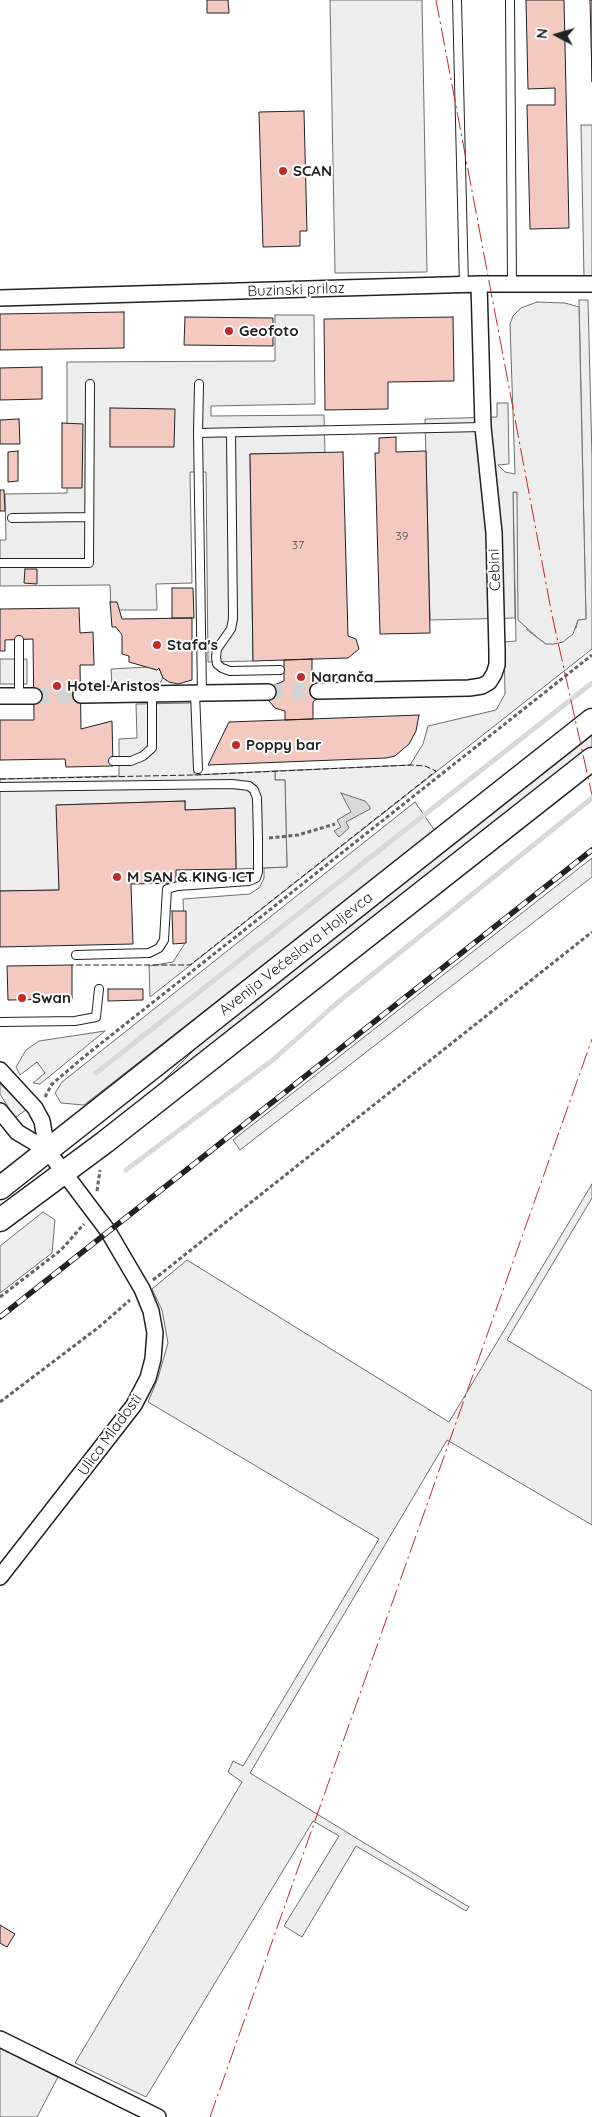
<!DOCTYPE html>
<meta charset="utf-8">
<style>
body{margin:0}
#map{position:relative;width:592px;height:2117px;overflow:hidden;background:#fff;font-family:Quicksand,sans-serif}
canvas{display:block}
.north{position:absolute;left:532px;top:10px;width:50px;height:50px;-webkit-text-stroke:4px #fff;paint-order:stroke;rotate:276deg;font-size:14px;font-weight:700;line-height:20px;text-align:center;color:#222}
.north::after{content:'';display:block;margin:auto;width:18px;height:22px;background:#222;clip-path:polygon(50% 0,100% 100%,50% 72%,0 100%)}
</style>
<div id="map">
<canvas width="592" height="2117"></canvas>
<div class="north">N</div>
</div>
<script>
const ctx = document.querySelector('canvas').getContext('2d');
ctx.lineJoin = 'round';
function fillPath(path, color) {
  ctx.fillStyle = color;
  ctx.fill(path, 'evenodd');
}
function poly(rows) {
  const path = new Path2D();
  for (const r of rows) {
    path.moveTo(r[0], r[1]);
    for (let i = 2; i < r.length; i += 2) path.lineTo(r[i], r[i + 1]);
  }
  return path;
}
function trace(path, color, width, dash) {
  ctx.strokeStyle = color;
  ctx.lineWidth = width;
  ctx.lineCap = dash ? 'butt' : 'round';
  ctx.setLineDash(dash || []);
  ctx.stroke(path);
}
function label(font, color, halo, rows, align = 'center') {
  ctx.font = font + ' Quicksand,sans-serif';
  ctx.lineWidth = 4;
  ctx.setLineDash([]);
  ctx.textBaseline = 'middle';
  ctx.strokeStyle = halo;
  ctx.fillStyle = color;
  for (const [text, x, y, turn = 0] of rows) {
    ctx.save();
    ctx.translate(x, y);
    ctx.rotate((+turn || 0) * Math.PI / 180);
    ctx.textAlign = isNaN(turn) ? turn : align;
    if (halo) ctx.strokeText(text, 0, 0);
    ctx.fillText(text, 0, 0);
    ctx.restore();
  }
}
const green = poly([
 [330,0,422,0,427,272,335,273,330,0],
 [579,300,588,300,592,458,592,649,150,997,149,966,173,962,185,943,183,899,250,894,260,887,264,878,264,868,287,867,285,780,275,780,275,771,410,765,423,744,428,726,496,710,505,694,504,642,516,641,513,492,517,492,527,630,546,644,576,628,578,620,586,619,579,300],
 [592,734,592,747,106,1133,103,1129,159,1085,204,1040,592,734],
 [415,802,435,831,84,1105,61,1103,55,1093,62,1082,415,802],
 [592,858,592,877,240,1150,233,1140,592,858],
 [105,1031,40,1084,33,1083,45,1073,37,1062,20,1075,16,1067,26,1050,39,1041,105,1031],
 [0,1084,27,1109,15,1118,0,1094,0,1084],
 [592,1184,592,1198,507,1340,592,1391,592,1525,447,1440,250,1773,469,1907,466,1911,356,1846,302,1937,284,1926,339,1836,313,1821,146,2097,75,2063,242,1782,228,1772,233,1761,243,1766,379,1539,148,1402,158,1378,168,1343,162,1310,152,1289,187,1260,449,1422,592,1184],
 [43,1212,55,1220,52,1253,0,1293,0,1246,43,1212],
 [0,2047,58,2077,37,2117,0,2117,0,2047]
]);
fillPath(green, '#eee');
trace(green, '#6f6f6f', 1);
const parking = poly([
 [581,125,592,125,592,277,584,277,581,125],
 [537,302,565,303,579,307,586,619,578,620,573,634,563,642,554,644,546,644,538,638,518,620,517,492,513,492,515,618,430,620,425,419,497,417,497,403,508,403,509,464,498,465,505,472,515,474,510,324,513,316,521,308,537,302],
 [275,315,314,315,315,404,211,406,211,416,324,415,325,453,250,454,253,661,208,662,206,472,190,472,192,583,156,584,157,610,111,610,110,585,0,586,0,540,6,540,5,494,67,493,67,362,275,361,275,315],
 [0,659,27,659,27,684,0,684,0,659],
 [148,667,156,670,159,668,163,678,159,685,112,686,111,669,148,667],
 [193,703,194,775,275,771,275,780,285,780,287,867,236,869,235,808,185,810,185,801,57,805,59,890,0,891,0,779,119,776,119,739,137,738,136,704,193,703]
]);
fillPath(parking, '#ededed');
trace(parking, '#6f6f6f', 1);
const water = poly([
 [341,793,365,801,370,807,370,809,346,822,349,828,339,837,334,831,341,827,337,820,351,812,341,793]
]);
fillPath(water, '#d9d9d9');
trace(water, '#6f6f6f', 1);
trace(poly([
 [96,1073,592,683],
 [126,1170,274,1059,337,1003,592,798]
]), '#d9d9d9', 5);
const building = poly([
 [207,0,228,0,229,13,207,13,207,0],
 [526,0,564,0,569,228,530,229,527,105,555,105,555,88,528,89,526,0],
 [590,0,592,0,592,82,590,0],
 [304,111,307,231,300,231,300,246,263,247,259,112,304,111],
 [124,312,124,348,0,350,0,314,124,312],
 [185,317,273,318,273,346,184,345,185,317],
 [453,317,454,381,388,382,388,409,325,410,324,319,453,317],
 [42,367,42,399,0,400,0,368,42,367],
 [110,408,175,409,174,447,110,447,110,408],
 [19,419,20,444,0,444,0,420,19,419],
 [62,423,83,424,82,488,62,488,62,423],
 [396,437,396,452,426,451,430,633,380,634,375,453,379,453,379,438,396,437],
 [18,451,18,481,8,482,8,452,18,451],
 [343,452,348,636,356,639,359,649,348,658,253,661,250,454,343,452],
 [0,490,4,490,5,511,0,511,0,490],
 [25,569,37,569,37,584,24,583,25,569],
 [172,588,193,588,194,618,172,618,172,588],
 [110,602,117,602,122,619,192,618,192,680,178,684,169,682,163,678,159,668,157,670,129,662,129,656,122,654,122,635,116,627,112,627,110,602],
 [79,608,80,633,93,632,94,665,80,665,81,729,112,721,113,766,66,767,65,759,0,760,0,720,34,720,33,639,5,640,5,651,0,651,0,609,79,608],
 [312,659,312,681,318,686,318,698,313,702,313,719,285,720,285,711,275,708,269,701,269,687,284,681,284,660,312,659],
 [419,715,416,731,409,744,395,756,386,758,208,765,229,722,419,715],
 [185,801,185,810,235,808,236,869,176,870,176,883,131,884,133,944,0,947,0,891,59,890,56,805,185,801],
 [172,911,186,911,186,943,173,944,172,911],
 [72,965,72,999,8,1000,7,966,72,965],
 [108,989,143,989,143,1000,108,1001,108,989],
 [0,1925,15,1934,7,1947,0,1943,0,1925]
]);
fillPath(building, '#f3c9c0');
trace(building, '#222', 1);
trace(poly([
 [268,692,318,691],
 [34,696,81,695]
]), '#d3d3d3', 15, [15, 8]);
const lane = poly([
 [457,0,464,285],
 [510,0,512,284],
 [198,433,199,384],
 [231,433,233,619,231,629,217,649,216,657,217,664,222,668,230,671,280,670],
 [12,518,89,517],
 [0,563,89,563,90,384],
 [19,640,19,696],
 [195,693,198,769],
 [202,693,198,433,483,427],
 [113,761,131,761,143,756,152,748,152,694],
 [0,787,232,784,249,786,254,790,257,798,258,839,258,872,256,878,249,881,178,886,167,889,164,940,159,948,149,953,76,955],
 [0,1022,75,1021,96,1017,99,989]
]);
const street = poly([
 [0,298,479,284,592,284],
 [318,691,469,688,482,686,489,682,494,674,497,665,497,651,494,533,483,427,479,284],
 [81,695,268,692],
 [0,696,34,696],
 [0,1070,35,1108,42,1121,47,1150],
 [0,1111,17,1132,47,1150,108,1231,142,1289,151,1311,155,1333,153,1359,148,1378,134,1405,0,1577],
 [0,2039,158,2117]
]);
const secondary = poly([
 [0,1188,592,720],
 [0,1220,105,1142,592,759]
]);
trace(lane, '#222', 10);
trace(street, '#222', 18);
trace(secondary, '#222', 25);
trace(poly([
 [269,838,298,835,335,824],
 [45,1097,52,1084,85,1056,592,655],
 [97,1191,100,1170],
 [153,1280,592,932],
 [0,1297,61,1250,84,1224],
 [0,1402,99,1327,130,1300]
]), '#646464', 3, [4, 2.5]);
trace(lane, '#fff', 8);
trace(street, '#fff', 15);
trace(secondary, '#fff', 22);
const rail = poly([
 [0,1317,592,850]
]);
trace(rail, '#222', 5.5);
trace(rail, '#fff', 4, [11]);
trace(poly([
 [0,779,194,775,411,765,425,766,436,771,190,965,72,965]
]), '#222', 1, [6, 2.5]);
trace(poly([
 [436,0,552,615,592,795],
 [210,2117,592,1039]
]), '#c62828', 1, [18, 4, 2.5, 4]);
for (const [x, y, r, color] of [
 [283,171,5,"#c62828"],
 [229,331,5,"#c62828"],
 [157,645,5,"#c62828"],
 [301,677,5,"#c62828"],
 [57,686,5,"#c62828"],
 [236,745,5,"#c62828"],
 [117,877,5,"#c62828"],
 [22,998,5,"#c62828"]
]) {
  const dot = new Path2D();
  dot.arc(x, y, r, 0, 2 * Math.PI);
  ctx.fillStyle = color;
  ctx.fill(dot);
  trace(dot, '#fff', 2);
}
label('12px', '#564c4a', null, [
 ["39",402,536],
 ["37",298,545]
]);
label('bold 15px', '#222', '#fff', [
 ["SCAN",293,171],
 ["Geofoto",239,331],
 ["Stafa's",167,645],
 ["Naranča",311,677],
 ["Hotel Aristos",67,686],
 ["Poppy bar",246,745],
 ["M SAN & KING ICT",127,877],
 ["Swan",32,998]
], 'left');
label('15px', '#222', '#fff', [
 ["Buzinski prilaz",296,290,-2],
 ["Cebini",495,570,-92],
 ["Avenija Većeslava Holjevca",296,954,-38],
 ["Ulica Mladosti",110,1435,-54]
]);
</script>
